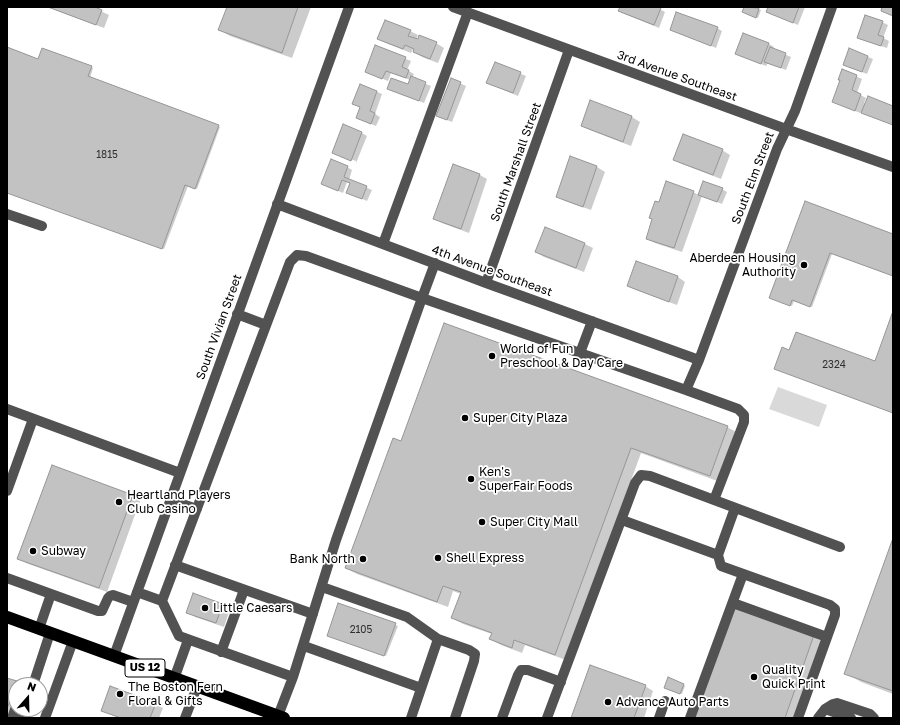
<!DOCTYPE html>
<style>
body{margin:0}
#map{position:relative;width:900px;height:725px;overflow:hidden;background:#fff;font-family:"Golos Text",sans-serif}
canvas{display:block}
.frame{position:absolute;inset:0;border:8px solid #000;pointer-events:none}
.north{position:absolute;left:8px;top:677px;width:40px;height:40px;box-sizing:border-box;background:#fff;border:1px solid #999;border-radius:50%;rotate:20deg;font-size:11px;font-weight:700;line-height:16px;text-align:center;color:#000}
.north::after{content:'';display:block;margin:auto;width:14px;height:18px;background:#000;clip-path:polygon(50% 0,100% 100%,50% 72%,0 100%)}
</style>
<div id="map">
<canvas width="900" height="725"></canvas>
<div class="frame"></div>
<div class="north">N</div>
</div>
<script>
const ctx = document.querySelector('canvas').getContext('2d');
ctx.lineJoin = 'round';
function fillPath(path, color) {
  ctx.fillStyle = color;
  ctx.fill(path, 'evenodd');
}
function poly(rows) {
  const path = new Path2D();
  for (const r of rows) {
    path.moveTo(r[0], r[1]);
    for (let i = 2; i < r.length; i += 2) path.lineTo(r[i], r[i + 1]);
  }
  return path;
}
function trace(path, color, width, dash) {
  ctx.strokeStyle = color;
  ctx.lineWidth = width;
  ctx.lineCap = dash ? 'butt' : 'round';
  ctx.setLineDash(dash || []);
  ctx.stroke(path);
}
function label(font, color, halo, rows, align = 'center') {
  ctx.font = font + ' "Golos Text",sans-serif';
  ctx.lineWidth = 3.5;
  ctx.setLineDash([]);
  ctx.textBaseline = 'middle';
  ctx.strokeStyle = halo;
  ctx.fillStyle = color;
  for (const [text, x, y, turn = 0] of rows) {
    ctx.save();
    ctx.translate(x, y);
    ctx.rotate((+turn || 0) * Math.PI / 180);
    ctx.textAlign = isNaN(turn) ? turn : align;
    if (halo) ctx.strokeText(text, 0, 0);
    ctx.fillText(text, 0, 0);
    ctx.restore();
  }
}
fillPath(poly([
 [778,387,827,405,819,427,769,409]
]), '#d9d9d9');
fillPath(poly([
 [47,7,92,7,109,15,104,28],
 [228,7,311,7,292,58,230,36,220,30],
 [621,7,656,7,665,12,659,28,625,14,620,11],
 [745,7,754,7,761,10,758,18,743,12],
 [769,7,805,7,798,25,767,12],
 [882,22,888,25,883,38,889,41,887,48,858,38],
 [717,28,722,31,716,48,671,29],
 [410,31,418,35,416,40,436,43,444,48,438,63,422,57,414,52,415,50,413,49,411,53,386,43,378,39],
 [743,35,769,44,774,47,773,49,791,57,786,70,768,63,766,66,741,56],
 [376,47,411,61,407,70,414,74,412,78,431,86,424,103,393,91,408,86,410,80,391,73,388,81,366,72],
 [7,48,39,60,91,67,93,68,90,78,220,127,197,189,188,186,164,249,7,192],
 [850,50,873,59,867,74,849,67],
 [495,63,526,76,518,96,487,83],
 [842,70,862,79,857,93,866,98,864,103,893,107,893,125,861,112,860,113,833,102,841,80],
 [451,79,466,86,452,122,437,116],
 [361,85,382,94,375,114,380,117,376,126,362,120,361,108,354,104],
 [591,102,632,117,640,122,631,146,590,130,582,126],
 [362,133,367,136,356,163,356,161,333,153],
 [722,150,730,155,721,179,682,164,674,159],
 [570,158,597,167,605,172,591,210,565,201,557,196],
 [347,167,352,170,349,180,372,190,367,201,353,195,351,184,347,182,343,193,322,184],
 [480,175,487,179,469,233,442,223,435,219],
 [722,189,727,192,722,204,702,196,682,252,655,243,647,238,659,204,693,192,699,195],
 [805,202,893,235,893,276,832,254,812,307,794,301,792,306,773,299],
 [545,228,585,244,593,248,584,272,544,257,536,252],
 [678,277,685,282,677,305,636,290,628,286],
 [727,427,738,433,720,482,641,453,566,660,525,645,522,653,501,645,490,639,492,634,463,624,452,618,461,594,453,591,448,607,357,574,346,568,402,442],
 [53,466,133,496,140,501,107,592,26,563,19,558],
 [893,541,893,694,861,682,846,673],
 [223,605,230,609,224,627,195,617,188,612],
 [339,605,398,626,386,656,330,636],
 [813,636,824,642,798,718,696,718],
 [7,679,21,685,16,685,16,709,13,718,7,718],
 [683,684,685,686,682,694,667,688],
 [645,686,653,691,644,718,572,718],
 [155,704,163,708,159,718,119,718,102,710]
]), '#0003');
const building = poly([
 [48,7,95,7,102,10,96,25,48,7],
 [227,7,298,7,282,53,218,30,227,7],
 [620,7,659,7,661,8,654,25,618,11,620,7],
 [744,7,759,8,756,18,742,12,744,7],
 [768,7,799,7,793,23,766,12,768,7],
 [882,7,893,7,893,16,881,11,882,7],
 [676,12,718,27,711,46,670,30,676,12],
 [865,15,883,21,878,35,884,37,881,46,857,38,865,15],
 [385,20,411,30,408,36,418,39,419,35,437,42,430,59,413,52,414,49,405,45,403,49,377,39,385,20],
 [743,33,769,43,761,64,735,54,743,33],
 [375,45,406,57,402,67,409,70,406,78,386,71,382,79,365,72,375,45],
 [7,47,38,59,42,48,92,66,88,76,219,125,195,189,185,185,162,249,7,193,7,47],
 [770,47,786,53,781,68,764,62,770,47],
 [849,48,868,56,862,72,843,65,849,48],
 [495,62,521,72,513,93,486,83,495,62],
 [842,69,857,75,852,90,861,94,855,111,832,102,840,80,838,80,842,69],
 [411,76,426,82,419,101,387,89,391,78,408,84,411,76],
 [451,78,461,82,447,120,436,116,451,78],
 [360,84,377,91,370,111,375,113,371,124,356,118,360,107,352,104,360,84],
 [868,96,893,106,893,125,861,113,868,96],
 [590,100,632,116,623,142,581,126,590,100],
 [343,124,362,132,351,161,332,153,343,124],
 [683,134,723,149,713,175,673,160,683,134],
 [570,156,597,166,583,207,556,197,570,156],
 [331,159,348,166,344,177,367,186,362,199,346,193,350,183,342,180,338,191,321,184,331,159],
 [453,164,480,174,461,229,433,219,453,164],
 [666,181,694,191,674,248,646,239,652,219,649,218,655,201,659,202,666,181],
 [703,181,723,188,717,202,698,195,703,181],
 [805,201,893,234,893,276,830,253,810,307,792,300,790,306,769,298,805,201],
 [545,227,585,243,576,268,535,252,545,227],
 [636,261,678,276,669,302,627,286,636,261],
 [893,311,893,413,774,369,782,347,789,350,796,332,875,361,893,311],
 [444,323,728,426,710,476,631,448,555,655,514,640,512,648,489,639,492,633,451,618,461,592,443,586,437,602,345,568,393,438,401,441,444,323],
 [52,465,133,495,99,588,17,559,52,465],
 [893,538,893,691,844,674,893,538],
 [193,593,223,604,216,623,186,613,193,593],
 [338,603,396,623,384,656,327,636,338,603],
 [733,608,814,635,785,718,695,718,733,608],
 [590,665,646,685,634,718,571,718,590,665],
 [668,677,684,684,680,694,664,688,668,677],
 [7,678,17,681,7,709,7,678],
 [110,686,156,703,150,718,121,718,101,711,110,686]
]);
fillPath(building, '#c2c2c2');
trace(building, '#969696', 1);
trace(poly([
 [453,7,786,129,893,167],
 [277,204,486,283,699,360],
 [7,214,42,226],
 [383,244,468,12],
 [435,263,422,298,406,343,336,540,293,677,179,636,162,601,290,262,297,255,306,256,422,298,686,390,699,360,777,149,795,111,832,7],
 [486,283,569,50],
 [237,314,266,325],
 [580,353,592,321],
 [686,390,738,409,744,415,744,422,714,500],
 [7,409,180,473],
 [7,491,33,419],
 [170,500,197,509],
 [622,520,718,555,735,508],
 [718,555,721,566,830,605,835,609,835,615,798,718],
 [175,565,313,614],
 [7,578,51,594,39,629],
 [322,587,407,617,438,639,411,718],
 [137,592,162,601],
 [51,594,98,611,102,611,108,598,110,596,113,595,133,602],
 [733,603,827,637],
 [438,639,469,650,475,654,474,661,455,718],
 [304,646,421,688],
 [221,652,244,590],
 [114,656,349,7],
 [174,679,188,640],
 [33,685,50,633],
 [278,716,293,677],
 [12,718,16,707],
 [21,718,24,709],
 [45,718,73,641],
 [185,718,197,687],
 [502,718,518,675,521,670,528,670,561,682],
 [547,718,635,483,641,475,650,476,840,547],
 [659,718,665,701],
 [690,718,743,574],
 [818,718,825,709],
 [851,718,825,709,833,704,837,703,870,714,874,718]
]), '#525252', 10);
trace(poly([
 [7,617,284,718]
]), '#000', 12);
for (const [x, y, r, color] of [
 [804,265,4,"#000"],
 [492,356,4,"#000"],
 [465,418,4,"#000"],
 [471,479,4,"#000"],
 [119,502,4,"#000"],
 [482,522,4,"#000"],
 [33,551,4,"#000"],
 [438,558,4,"#000"],
 [363,559,4,"#000"],
 [205,608,4,"#000"],
 [754,677,4,"#000"],
 [120,694,4,"#000"],
 [608,702,4,"#000"]
]) {
  const dot = new Path2D();
  dot.arc(x, y, r, 0, 2 * Math.PI);
  ctx.fillStyle = color;
  ctx.fill(dot);
  trace(dot, '#fff', 1.5);
}
label('10px', '#303030', null, [
 ["1815",107,155],
 ["2324",834,365],
 ["2105",361,630]
]);
for (const [x, y, w] of [
 [145,668,40]
]) {
  const box = new Path2D();
  box.roundRect(x - w / 2, y - 9, w, 18, 3);
  ctx.fillStyle = '#fff';
  ctx.fill(box);
  trace(box, '#000', 1);
}
label('bold 11px', '#000', null, [
 ["US 12",145,668]
]);
label('12px', '#000', '#fff', [
 ["3rd Avenue Southeast",677,76,20],
 ["South Marshall Street",516,162,-70],
 ["South Elm Street",753,178,-69],
 ["4th Avenue Southeast",492,271,20],
 ["South Vivian Street",219,327,-70]
]);
label('12px', '#000', '#fff', [
 ["Aberdeen Housing",796,258,"right"],
 ["Authority",796,272,"right"],
 ["World of Fun",500,349],
 ["Preschool & Day Care",500,363],
 ["Super City Plaza",473,418],
 ["Ken's",479,472],
 ["SuperFair Foods",479,486],
 ["Heartland Players",127,495],
 ["Club Casino",127,509],
 ["Super City Mall",490,522],
 ["Subway",41,551],
 ["Shell Express",446,558],
 ["Bank North",355,559,"right"],
 ["Little Caesars",213,608],
 ["Quality",762,670],
 ["Quick Print",762,684],
 ["The Boston Fern",128,687],
 ["Floral & Gifts",128,701],
 ["Advance Auto Parts",616,702]
], 'left');
</script>
